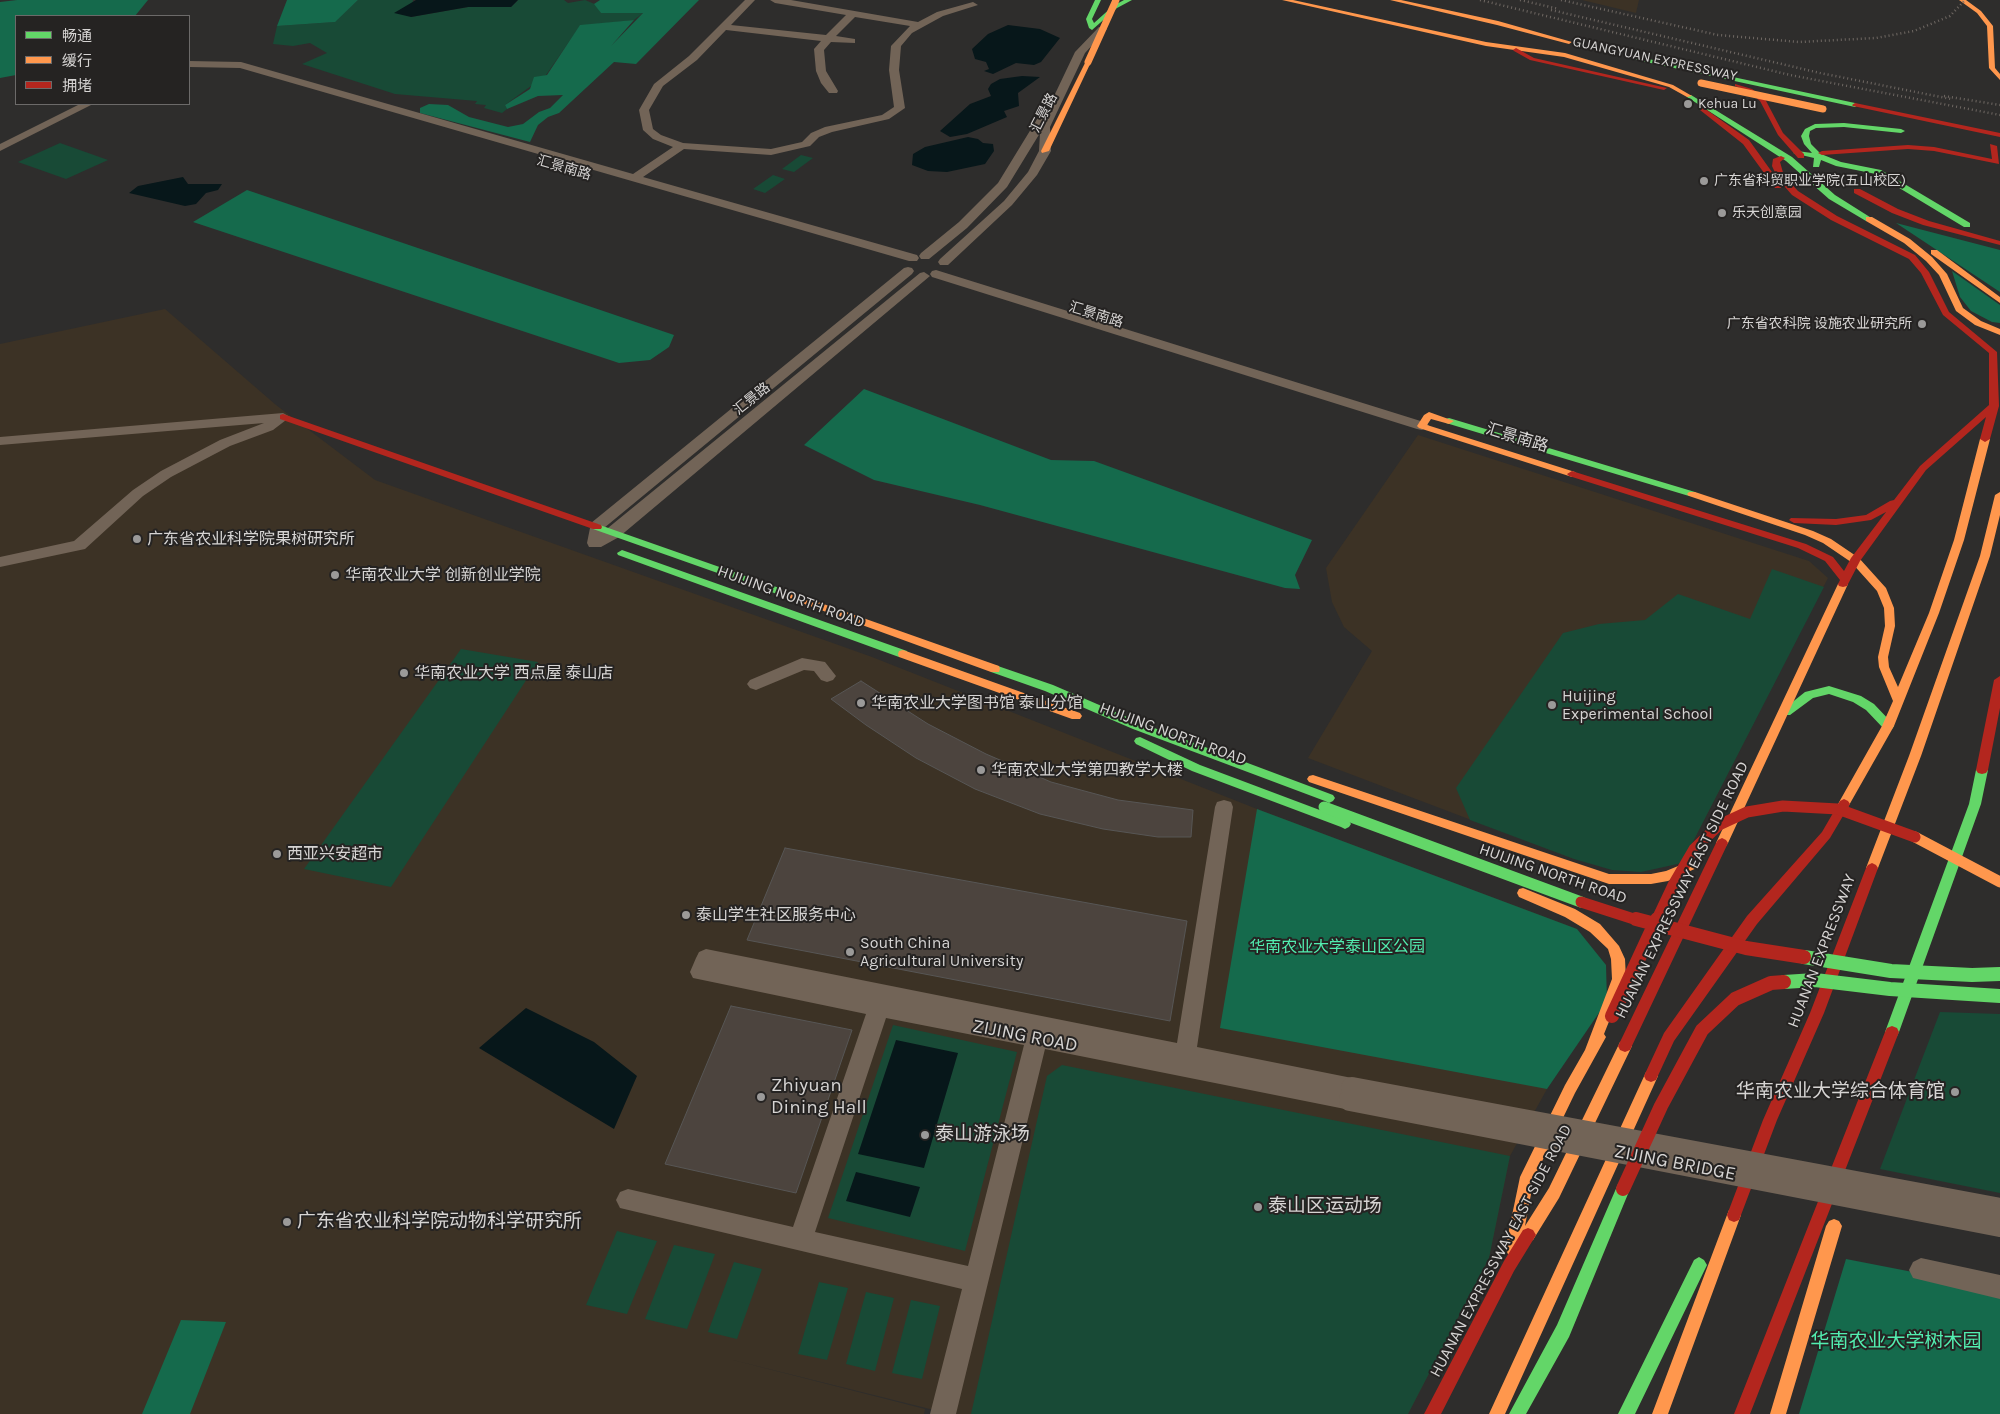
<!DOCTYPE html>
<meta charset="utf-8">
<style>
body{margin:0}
#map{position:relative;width:2000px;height:1414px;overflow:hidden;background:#2e2d2c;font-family:Karla,"Noto Sans SC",sans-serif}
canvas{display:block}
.legend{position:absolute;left:15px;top:15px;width:175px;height:90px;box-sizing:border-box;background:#252322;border:1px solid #6c6a69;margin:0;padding:6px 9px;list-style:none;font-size:15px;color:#d6d4d3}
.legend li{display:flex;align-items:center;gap:10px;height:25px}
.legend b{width:25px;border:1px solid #6c6a69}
</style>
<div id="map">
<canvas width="2000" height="1414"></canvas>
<ul class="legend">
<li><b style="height:6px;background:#63d668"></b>畅通</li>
<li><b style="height:6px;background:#ff974d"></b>缓行</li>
<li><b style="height:6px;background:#b3261e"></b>拥堵</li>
</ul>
</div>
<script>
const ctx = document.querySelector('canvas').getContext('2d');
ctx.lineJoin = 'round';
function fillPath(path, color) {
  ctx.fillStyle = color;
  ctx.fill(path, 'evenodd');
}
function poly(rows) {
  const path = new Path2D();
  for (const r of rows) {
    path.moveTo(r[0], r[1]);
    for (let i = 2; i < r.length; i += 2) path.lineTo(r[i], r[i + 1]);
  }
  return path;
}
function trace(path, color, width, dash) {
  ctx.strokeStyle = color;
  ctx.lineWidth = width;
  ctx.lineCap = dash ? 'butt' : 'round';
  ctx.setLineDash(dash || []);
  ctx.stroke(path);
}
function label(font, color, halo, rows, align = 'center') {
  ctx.font = font + ' Karla,"Noto Sans SC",sans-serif';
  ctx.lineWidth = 4;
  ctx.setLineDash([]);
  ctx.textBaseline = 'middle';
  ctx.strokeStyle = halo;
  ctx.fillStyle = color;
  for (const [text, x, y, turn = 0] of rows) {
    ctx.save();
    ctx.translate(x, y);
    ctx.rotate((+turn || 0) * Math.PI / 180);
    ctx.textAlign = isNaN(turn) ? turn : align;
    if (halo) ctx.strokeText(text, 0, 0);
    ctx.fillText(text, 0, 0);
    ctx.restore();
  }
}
fillPath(poly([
 [1582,0,1639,0,1636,13],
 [165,309,276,405,375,480,872,657,1257,809,1577,929,1547,1089,1510,1156,1489,1258,1408,1414,950,1414,729,1359,925,1409,924,1414,0,1414,0,344],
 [1418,435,1809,561,1828,578,1682,863,1574,859,1308,758,1372,651,1344,627,1332,602,1326,568]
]), '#3c3225');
fillPath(poly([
 [358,0,413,0,411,17,468,7,511,7,518,0,564,0,568,3,585,0,597,5,601,13,643,13,634,20,580,26,546,75,505,105,507,109,502,113,484,108,486,105,475,104,477,101,395,94,302,64,327,53,310,43,293,46,273,44,277,26,334,22],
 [60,143,108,160,66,179,18,162],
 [801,155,813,158,794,172,782,169],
 [773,175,785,179,765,193,753,189],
 [1772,569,1824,587,1682,863,1641,872,1612,870,1574,859,1470,820,1456,788,1563,633,1599,624,1645,620,1678,594,1750,619],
 [461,649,538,662,391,887,304,869],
 [1940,1012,2000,1014,2000,1193,1880,1169],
 [893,1025,1017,1052,965,1251,828,1218],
 [1062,1065,1510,1156,1489,1258,1408,1414,971,1414,1047,1076],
 [617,1231,657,1241,627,1314,586,1305],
 [674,1245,715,1254,687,1329,645,1319],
 [734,1262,762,1269,737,1339,708,1332],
 [819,1282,848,1288,827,1360,798,1354],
 [866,1292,894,1298,875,1371,846,1364],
 [911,1300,940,1306,922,1379,892,1373]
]), '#184a36');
fillPath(poly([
 [17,0,148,0,135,16,16,16,16,75,0,78,0,2],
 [287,0,358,0,335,22,277,26],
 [600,0,699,0,636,64,614,62,559,113,548,117,538,125,530,142,420,113,420,108,429,104,448,105,469,117,508,127,523,124,539,112,550,108,563,95,538,96,507,109,505,105,530,89,534,77,547,75,580,25,634,20,611,46,643,13,601,13,594,4],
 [247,190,674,335,669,347,650,360,619,363,193,222],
 [1896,223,2000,250,2000,292],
 [1952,271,2000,305,2000,323,1992,322,1971,311,1960,297],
 [864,389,1051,460,1094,461,1312,540,1295,575,1300,589,1285,588,980,505,874,480,804,445],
 [1257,809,1577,929,1606,965,1607,1001,1547,1089,1220,1028],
 [1846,1259,2000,1289,2000,1414,1799,1414],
 [181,1320,226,1322,190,1414,142,1414]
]), '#156a4c');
fillPath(poly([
 [416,0,518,0,511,7,468,7,411,17,394,13],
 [1008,25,1040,29,1060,38,1041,62,1034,65,1016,63,993,74,984,71,989,69,986,62,975,59,972,49,988,34],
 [1022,76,1040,77,1018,93,1019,106,1004,111,1007,117,967,134,950,137,940,131,970,104,991,96,988,89,991,84,1000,79],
 [968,137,978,139,983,143,993,144,994,151,985,164,947,172,928,171,912,165,913,154,925,147],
 [183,177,188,184,222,184,218,190,206,193,196,204,185,206,129,193,138,186],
 [526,1008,594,1042,637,1076,614,1129,479,1048],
 [896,1040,958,1053,924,1168,858,1154],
 [856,1172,920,1187,910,1217,846,1201]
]), '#07171a');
const building = poly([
 [861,681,928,724,986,754,1051,782,1118,800,1193,810,1191,837,1158,837,1103,829,1040,814,975,789,916,758,866,725,831,699,861,681],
 [785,848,1187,921,1170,1021,747,940,785,848],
 [731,1006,852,1030,796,1193,665,1164,731,1006]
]);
fillPath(building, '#4c443e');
trace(building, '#575655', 1);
fillPath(poly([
 [745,0,755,0,731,25,826,35,846,15,775,3,770,0,791,0,918,22,937,12,973,2,978,5,943,16,912,33,901,46,899,70,905,108,889,119,832,132,819,137,810,146,771,155,684,149,643,177,917,255,919,258,917,261,909,261,240,68,189,67,189,61,241,62,633,174,673,147,653,139,643,130,639,110,654,84,689,56,745,0],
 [855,17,910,26,891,46,889,70,894,107,882,115,825,127,811,133,802,142,771,149,683,143,661,135,653,129,649,110,663,86,697,60,726,30,821,41,814,49,816,71,821,83,829,93,837,93,838,91,826,71,824,50,831,42,855,43,855,39,836,36,855,17],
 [1099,27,1107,29,1085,53,1050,127,1051,151,1037,175,1012,205,948,265,940,265,938,262,940,259,1004,201,1028,172,1039,151,1040,133,1007,187,967,228,929,259,921,259,919,256,921,253,959,222,998,183,1039,116,1045,115,1075,52,1099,27],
 [80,104,93,104,0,151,0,144,80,104],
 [908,267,912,268,914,271,912,274,604,528,603,532,920,273,924,272,930,276,619,537,601,547,589,547,587,543,591,523,904,268,908,267],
 [936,270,1427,423,1429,426,1422,430,1417,429,932,277,930,274,932,271,936,270],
 [283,413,290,417,273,430,230,446,171,477,143,496,85,549,0,567,0,557,74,541,133,490,161,471,220,440,264,423,0,445,0,437,283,413],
 [802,658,825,662,836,676,833,680,827,682,821,680,814,671,804,670,756,690,750,688,747,684,750,680,802,658],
 [1224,800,1231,802,1233,807,1197,1047,1352,1078,1360,1081,1363,1088,1359,1095,1361,1100,1358,1107,1350,1110,1045,1049,956,1414,930,1414,962,1289,620,1208,616,1200,620,1192,628,1189,793,1227,866,1014,693,978,690,972,696,958,699,952,706,949,1177,1043,1215,807,1217,802,1224,800],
 [886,1018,1024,1045,968,1266,815,1232,886,1018],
 [1921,1258,2000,1275,2000,1299,1913,1278,1909,1270,1913,1262,1921,1258]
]), '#726457');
fillPath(poly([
 [1095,0,1101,0,1092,19,1094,23,1113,6,1124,0,1132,0,1117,8,1092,30,1089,28,1086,19,1095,0],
 [1639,57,1855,103,1858,105,1855,107,1637,60,1636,59,1639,57],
 [1687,95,1691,95,1792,157,1835,195,1873,219,1866,221,1829,199,1786,161,1687,97,1687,95],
 [1844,123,1901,129,1905,131,1901,133,1844,127,1816,128,1810,131,1809,136,1811,144,1821,154,1841,162,1881,170,1970,223,1970,227,1964,227,1876,174,1836,166,1821,160,1819,167,1813,167,1814,158,1793,153,1797,151,1812,153,1804,144,1801,136,1805,129,1815,124,1844,123],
 [1449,418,1695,492,1697,494,1695,496,1689,496,1446,423,1446,419,1449,418],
 [597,524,785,590,786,592,785,594,777,594,593,529,592,527,593,525,597,524],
 [622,550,907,651,908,654,907,657,899,657,618,555,617,553,622,550],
 [995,665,1053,685,1141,723,1333,795,1335,798,1333,801,1329,803,1325,801,1133,729,1045,691,991,672,990,669,995,665],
 [1829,686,1861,696,1874,704,1892,723,1894,726,1892,729,1884,729,1866,710,1853,702,1829,694,1813,698,1790,715,1782,715,1780,712,1805,692,1829,686],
 [1140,737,1200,765,1349,821,1351,824,1349,827,1345,829,1341,827,1192,771,1136,744,1134,741,1136,738,1140,737],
 [1982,766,1986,767,1988,770,1981,804,1899,1032,1897,1036,1892,1038,1887,1036,1885,1032,1969,804,1976,770,1978,767,1982,766],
 [1623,1182,1628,1184,1630,1189,1569,1337,1526,1414,1509,1414,1557,1325,1618,1184,1623,1182],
 [1699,1257,1704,1260,1707,1265,1635,1414,1618,1414,1694,1260,1699,1257]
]), '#63d668');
fillPath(poly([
 [1282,0,1293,0,1486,42,1565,53,1673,85,1692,96,1687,97,1669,87,1564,57,1486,46,1282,0],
 [1390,0,1401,0,1498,21,1572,42,1569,44,1497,25,1390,0],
 [1959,0,1966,0,1981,11,1993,26,1995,68,2000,74,2000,80,1989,68,1987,26,1977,13,1959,0],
 [1086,61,1091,62,1049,151,1042,153,1041,151,1086,61],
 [1866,217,1872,217,1910,239,1932,257,1947,274,1963,308,1981,321,2000,329,2000,335,1975,325,1956,311,1939,275,1926,261,1904,243,1866,221,1866,217],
 [1931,250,1937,250,2000,297,2000,303,1931,254,1931,250],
 [1429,412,1454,421,1449,424,1431,419,1427,425,1575,472,1577,474,1572,477,1569,476,1419,428,1417,426,1424,415,1429,412],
 [1985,436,1990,439,1964,540,1939,613,1894,726,1848,807,1840,807,1838,804,1882,726,1893,701,1879,667,1878,657,1885,626,1884,608,1877,591,1851,562,1823,543,1805,535,1689,496,1687,494,1689,492,1695,492,1813,531,1831,539,1859,558,1886,588,1894,608,1895,626,1888,657,1889,667,1898,687,1929,613,1954,540,1980,439,1985,436],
 [2000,492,2000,515,1990,556,1921,756,1878,868,1876,871,1872,873,1868,871,1866,868,1909,756,1980,556,1995,495,2000,492],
 [1843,581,1848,584,1728,843,1726,846,1718,846,1716,843,1838,584,1843,581],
 [781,589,999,666,1000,669,999,672,991,672,777,594,776,592,781,589],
 [903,650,1080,713,1082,716,1080,719,1072,719,899,657,898,654,899,651,903,650],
 [1313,775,1609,874,1651,874,1666,871,1695,859,1699,861,1701,864,1699,867,1668,881,1651,884,1609,884,1309,782,1307,779,1309,776,1313,775],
 [1523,888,1575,909,1600,924,1619,946,1625,959,1626,979,1604,1034,1606,1037,1575,1093,1534,1178,1525,1226,1549,1188,1620,1042,1625,1040,1630,1042,1632,1046,1559,1198,1533,1240,1528,1242,1522,1240,1518,1254,1513,1256,1508,1254,1505,1249,1520,1177,1565,1085,1585,1050,1612,979,1611,959,1608,949,1590,932,1565,917,1519,897,1517,893,1519,889,1523,888],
 [1651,1070,1656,1072,1658,1076,1505,1414,1489,1414,1646,1072,1651,1070],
 [1734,1208,1739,1210,1741,1215,1668,1414,1652,1414,1727,1215,1729,1210,1734,1208],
 [1834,1219,1839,1221,1842,1226,1786,1414,1770,1414,1826,1226,1829,1221,1834,1219]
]), '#ff974d');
fillPath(poly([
 [1516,48,1534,58,1667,88,1664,90,1530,60,1514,51,1513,50,1516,48],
 [1735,84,1752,89,1765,99,1783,133,1804,154,1804,158,1798,158,1778,135,1760,101,1748,91,1735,86,1735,84],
 [1855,103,2000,133,2000,137,1853,106,1852,105,1855,103],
 [1700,108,1704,108,1749,140,1782,186,1781,188,1775,188,1743,144,1700,110,1700,108],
 [1990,144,1997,146,1999,164,1934,151,1908,149,1822,155,1818,153,1822,151,1908,145,1934,147,1992,159,1990,144],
 [1781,156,1785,158,1780,162,1784,176,1798,191,1837,216,1915,255,1929,272,1949,312,1997,352,1999,406,1990,439,1985,442,1980,439,1986,417,1926,470,1860,561,1847,586,1843,587,1839,586,1838,584,1840,580,1825,561,1798,548,1569,476,1567,474,1572,471,1575,472,1806,544,1833,557,1844,571,1851,558,1886,512,1871,520,1836,525,1794,523,1789,520,1791,518,1836,519,1866,515,1890,501,1894,500,1920,466,1989,405,1989,353,1943,315,1921,273,1909,259,1831,220,1792,195,1778,179,1772,166,1773,159,1781,156],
 [1854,189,1860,189,1898,209,1929,221,2000,241,2000,245,1923,225,1892,213,1854,193,1854,189],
 [283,414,601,525,602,527,601,529,593,529,280,419,280,415,283,414],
 [2000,676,2000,708,1988,770,1986,773,1982,774,1978,773,1976,770,1994,680,2000,676],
 [1844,799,1848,801,1850,804,1830,838,1757,924,1674,1041,1656,1080,1651,1082,1646,1080,1644,1076,1664,1033,1747,916,1822,832,1840,801,1844,799],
 [1722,838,1726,840,1728,843,1630,1050,1625,1052,1620,1050,1618,1046,1620,1042,1716,843,1718,840,1722,838],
 [1872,863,1876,865,1878,868,1824,1013,1777,1120,1741,1215,1739,1220,1734,1222,1729,1220,1727,1215,1763,1120,1810,1013,1866,868,1868,865,1872,863],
 [1892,1026,1897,1028,1899,1032,1750,1414,1734,1414,1885,1032,1887,1028,1892,1026],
 [1528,1228,1533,1230,1536,1235,1533,1240,1514,1271,1441,1414,1424,1414,1504,1261,1523,1230,1528,1228]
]), '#b3261e');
trace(poly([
 [1480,0,1790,75,2000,115],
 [1520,0,1559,9],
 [1561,0,1718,35,1799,42,1876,38,1914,31,1950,16,1965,0],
 [1551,10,1820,73,1951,99],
 [1944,96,2000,105]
]), '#6f6863', 2.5, [1, 3]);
trace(poly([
 [1352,1088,2000,1209],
 [1350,1100,2000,1226]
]), '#726457', 22);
trace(poly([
 [1324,807,1581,902]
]), '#63d668', 11);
trace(poly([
 [1804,957,1891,971,1972,975,2000,974],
 [1784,982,1815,980,1890,989,2000,996]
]), '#63d668', 14);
trace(poly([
 [1088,62,1116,0],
 [1701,83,1823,109]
]), '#ff974d', 7);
trace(poly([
 [1915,837,2000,882]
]), '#ff974d', 11);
trace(poly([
 [1581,902,1640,921],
 [1656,921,1673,885,1694,849,1719,825,1747,812,1783,806,1838,809,1915,837]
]), '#b3261e', 11);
trace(poly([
 [1636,919,1746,948,1804,957],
 [1612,1016,1657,919],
 [1623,1189,1661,1106,1702,1030,1735,999,1771,983,1784,982]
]), '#b3261e', 14);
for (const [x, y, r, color] of [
 [1688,104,5,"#9b9a99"],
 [1704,181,5,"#9b9a99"],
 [1722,213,5,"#9b9a99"],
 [1922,324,5,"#9b9a99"],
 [137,539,5,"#9b9a99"],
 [335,575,5,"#9b9a99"],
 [404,673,5,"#9b9a99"],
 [861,703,5,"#9b9a99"],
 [1552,705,5,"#9b9a99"],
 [981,770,5,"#9b9a99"],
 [277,854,5,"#9b9a99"],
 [686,915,5,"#9b9a99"],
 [850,952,5,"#9b9a99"],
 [1955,1092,5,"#9b9a99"],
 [761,1097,5,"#9b9a99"],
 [925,1135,5,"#9b9a99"],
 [1258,1207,5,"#9b9a99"],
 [287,1222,5,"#9b9a99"]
]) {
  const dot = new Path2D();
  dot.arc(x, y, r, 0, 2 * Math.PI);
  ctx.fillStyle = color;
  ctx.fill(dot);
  trace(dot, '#252322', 2);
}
label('14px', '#d6d4d3', '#252322', [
 ["GUANGYUAN EXPRESSWAY",1655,59,12],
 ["汇景路",1044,113,-63],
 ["汇景南路",564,168,16],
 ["汇景南路",1096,315,17],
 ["汇景路",752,399,-39]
]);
label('14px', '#d6d4d3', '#252322', [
 ["Kehua Lu",1698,104],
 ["广东省科贸职业学院(五山校区)",1714,181],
 ["乐天创意园",1732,213],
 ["广东省农科院 设施农业研究所",1912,324,"right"]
], 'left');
label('16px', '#d6d4d3', '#252322', [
 ["汇景南路",1517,438,17],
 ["HUIJING NORTH ROAD",791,597,20],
 ["HUIJING NORTH ROAD",1173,734,20],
 ["HUIJING NORTH ROAD",1553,874,19],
 ["HUANAN EXPRESSWAY EAST SIDE ROAD",1682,890,-64],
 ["HUANAN EXPRESSWAY",1822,951,-69],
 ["HUANAN EXPRESSWAY EAST SIDE ROAD",1501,1251,-62]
]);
label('16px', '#d6d4d3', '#252322', [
 ["广东省农业科学院果树研究所",147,539],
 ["华南农业大学 创新创业学院",345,575],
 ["华南农业大学 西点屋 泰山店",414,673],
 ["Huijing",1562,696],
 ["Experimental School",1562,714],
 ["华南农业大学图书馆 泰山分馆",871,703],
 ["华南农业大学第四教学大楼",991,770],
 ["西亚兴安超市",287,854],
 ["泰山学生社区服务中心",696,915],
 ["South China",860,943],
 ["Agricultural University",860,961]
], 'left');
label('16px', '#52eeb0', '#252322', [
 ["华南农业大学泰山区公园",1337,947]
]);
label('19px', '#d6d4d3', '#252322', [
 ["ZIJING ROAD",1025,1036,11],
 ["ZIJING BRIDGE",1675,1163,11]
]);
label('19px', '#d6d4d3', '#252322', [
 ["Zhiyuan",771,1086],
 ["Dining Hall",771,1108],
 ["华南农业大学综合体育馆",1945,1092,"right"],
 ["泰山游泳场",935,1135],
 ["泰山区运动场",1268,1207],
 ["广东省农业科学院动物科学研究所",297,1222]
], 'left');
label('19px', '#52eeb0', '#252322', [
 ["华南农业大学树木园",1896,1342]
]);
</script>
